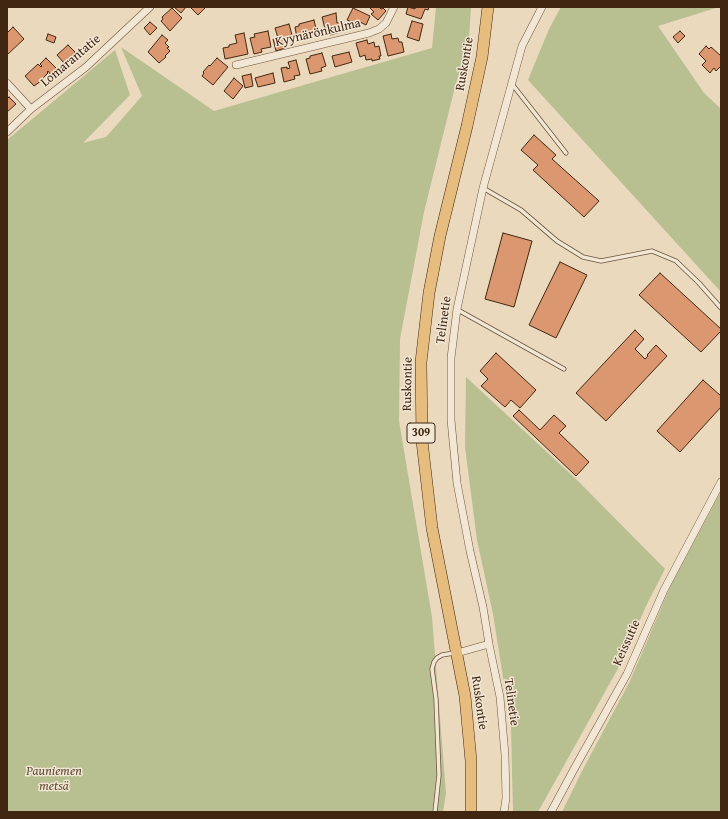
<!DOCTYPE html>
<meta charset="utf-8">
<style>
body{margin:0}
#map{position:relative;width:728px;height:819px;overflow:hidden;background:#ebd9be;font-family:"Gentium Book Plus",serif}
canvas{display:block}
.frame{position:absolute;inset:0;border:8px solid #412711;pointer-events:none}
</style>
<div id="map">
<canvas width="728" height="819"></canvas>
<div class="frame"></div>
</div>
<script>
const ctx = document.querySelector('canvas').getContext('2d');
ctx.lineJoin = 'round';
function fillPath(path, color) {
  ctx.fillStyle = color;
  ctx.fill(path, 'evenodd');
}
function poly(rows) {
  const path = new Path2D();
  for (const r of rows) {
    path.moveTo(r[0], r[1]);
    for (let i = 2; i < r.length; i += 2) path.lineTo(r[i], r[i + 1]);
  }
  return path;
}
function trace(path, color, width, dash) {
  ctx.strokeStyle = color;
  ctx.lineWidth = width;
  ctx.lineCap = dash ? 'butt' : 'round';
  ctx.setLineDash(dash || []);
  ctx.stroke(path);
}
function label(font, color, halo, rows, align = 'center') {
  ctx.font = font + ' "Gentium Book Plus",serif';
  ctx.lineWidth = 3;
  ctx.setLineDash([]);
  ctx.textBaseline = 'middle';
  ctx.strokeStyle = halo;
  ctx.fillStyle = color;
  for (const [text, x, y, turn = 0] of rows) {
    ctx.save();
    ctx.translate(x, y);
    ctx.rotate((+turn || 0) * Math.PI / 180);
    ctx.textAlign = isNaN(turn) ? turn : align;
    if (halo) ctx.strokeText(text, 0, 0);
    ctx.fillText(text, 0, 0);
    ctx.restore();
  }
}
fillPath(poly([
 [436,7,471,7,469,38,454,91,424,212,400,339,399,421,432,617,446,793,443,812,7,812,7,140,115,50,130,95,83,143,106,137,142,96,121,47,214,111,432,48],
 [561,7,719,7,658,26,704,93,721,109,721,292,528,80,549,29],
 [466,377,577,480,665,569,647,604,620,665,538,812,513,812,511,728,493,614,477,540,465,447],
 [721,491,721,812,562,812,582,771,630,681,670,587]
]), '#b8bf91');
const building = poly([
 [174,7,186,7,181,13,174,7],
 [190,7,206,7,198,15,190,7],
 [369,7,379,7,381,9,383,8,386,11,378,20,371,14,374,12,369,7],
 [408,7,415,9,415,7,429,7,428,10,425,9,421,19,406,14,408,7],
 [172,8,182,18,170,31,161,21,163,19,162,17,172,8],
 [353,8,370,16,366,25,360,22,358,25,347,20,353,8],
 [336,13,337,23,342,22,344,31,330,35,329,32,326,33,322,17,336,13],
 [314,20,317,33,297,38,295,27,299,26,299,24,314,20],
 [412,21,423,24,419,41,407,37,412,21],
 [150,22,157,28,150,35,144,28,150,22],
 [289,24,292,35,285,37,286,41,284,42,285,48,276,51,273,39,278,38,275,28,289,24],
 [13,27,24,39,7,55,7,33,13,27],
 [268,31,271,47,261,49,262,52,254,54,250,38,255,37,254,34,268,31],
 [680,31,685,36,678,43,673,37,680,31],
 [244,33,248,54,225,59,223,48,229,47,229,45,237,43,235,35,244,33],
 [48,34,56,37,54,43,46,40,48,34],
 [391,34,392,39,398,38,399,42,402,42,404,52,388,56,383,36,391,34],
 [162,35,168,40,165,43,169,47,167,48,170,51,165,56,166,57,159,63,148,52,162,35],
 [367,40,368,44,374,42,375,47,379,46,381,56,379,56,380,59,372,61,372,59,366,60,365,55,360,57,356,43,367,40],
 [68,45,75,52,72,56,73,57,64,63,57,55,68,45],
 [706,46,709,49,711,47,721,56,721,66,716,71,714,68,710,73,702,65,706,61,699,54,706,46],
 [349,52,352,62,335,67,332,56,349,52],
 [322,53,326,66,321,68,322,71,310,74,306,59,310,58,310,56,322,53],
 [46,58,57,69,51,75,48,71,47,72,48,73,43,78,44,79,34,86,25,76,38,64,41,67,42,66,40,64,46,58],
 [217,58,228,67,213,85,202,76,204,73,203,72,209,65,210,66,217,58],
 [296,60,300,75,294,76,295,79,284,82,281,68,287,67,287,69,290,68,288,62,296,60],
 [273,73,275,83,258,87,255,78,273,73],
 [251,74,253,86,245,88,242,76,251,74],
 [234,78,243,86,233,99,224,91,234,78],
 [9,97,16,104,7,112,7,99,9,97],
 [534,135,556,155,552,159,599,201,584,217,533,170,538,165,521,150,534,135],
 [503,233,532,241,514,307,485,299,503,233],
 [560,262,587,275,556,338,529,325,560,262],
 [660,273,721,329,721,331,701,352,639,295,660,273],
 [635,330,644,339,635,349,645,359,648,356,647,355,656,345,667,356,606,421,576,393,635,330],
 [496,353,536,390,520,408,511,400,505,407,481,386,488,379,480,371,496,353],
 [703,380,721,396,721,407,680,452,657,431,703,380],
 [519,410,540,430,554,415,566,426,559,433,589,462,576,476,513,416,519,410]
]);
fillPath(building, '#db9770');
trace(building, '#412711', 1);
const service = poly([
 [512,84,566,153],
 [483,188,521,210,557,241,583,257,601,261,652,251,676,261,699,283,721,308],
 [458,310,564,369],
 [435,812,439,775,438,750,436,699,432,669,434,662,437,658,442,655,454,653]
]);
const minor = poly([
 [236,65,369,33,379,29,386,23,394,7],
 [7,83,31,109],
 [7,132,31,109,86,67,150,7],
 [457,653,489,644],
 [504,812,506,798,505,755,500,697,489,644,483,607,470,551,457,483,451,420,451,358,457,309,483,188,522,46,542,7],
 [551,812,573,771,627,674,664,590,721,482]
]);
const primary = poly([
 [471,812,471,761,465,696,432,528,422,441,421,362,429,293,440,236,467,126,482,57,488,7]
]);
trace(service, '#6c543c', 5);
trace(minor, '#6c543c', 8);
trace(primary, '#412711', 12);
trace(service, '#f2e6d5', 3.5);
trace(minor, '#f2e6d5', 7);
trace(primary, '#e6bc7f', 11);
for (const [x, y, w] of [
 [421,433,28]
]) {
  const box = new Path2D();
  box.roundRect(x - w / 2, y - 10, w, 20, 3);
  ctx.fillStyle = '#f2e6d5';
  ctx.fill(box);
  trace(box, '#412711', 1);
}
label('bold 12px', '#412711', null, [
 ["309",421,433]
]);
label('13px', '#412711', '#f2e6d5', [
 ["Kyynärönkulma",318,33,-13],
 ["Lomarantatie",71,61,-40],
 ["Ruskontie",465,64,-80],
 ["Telinetie",444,320,-82],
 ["Ruskontie",408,384,-89],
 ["Keissutie",627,643,-66],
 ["Telinetie",511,702,82],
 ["Ruskontie",479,703,82]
]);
label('italic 13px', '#5f4d31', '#f2e6d5', [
 ["Pauniemen",54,772],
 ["metsä",54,787]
]);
</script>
